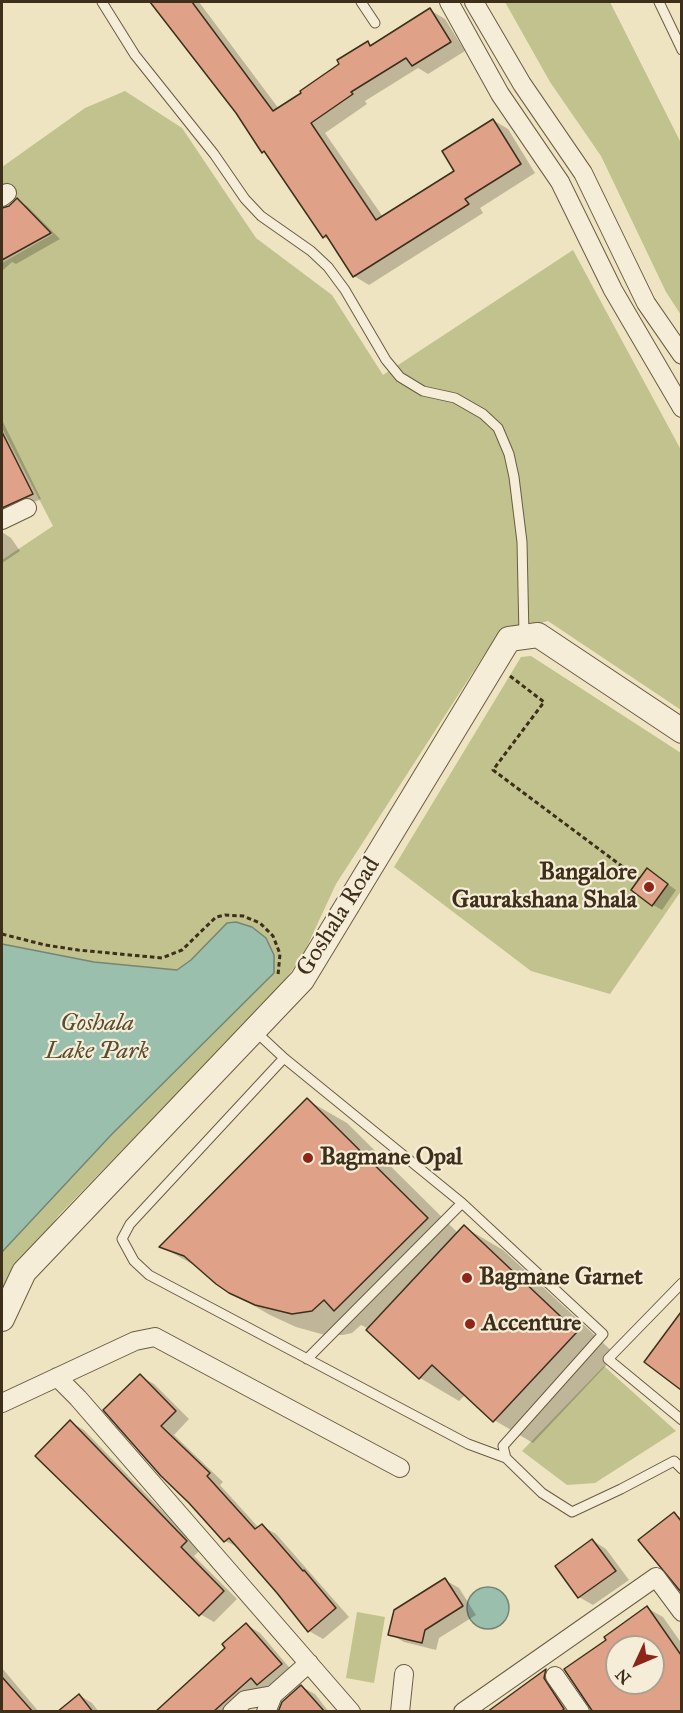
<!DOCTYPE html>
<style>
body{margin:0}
#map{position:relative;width:683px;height:1713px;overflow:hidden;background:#efe4c1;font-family:"IM FELL Great Primer",serif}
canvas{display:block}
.frame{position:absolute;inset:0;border:3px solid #3e2f1b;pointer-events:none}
.north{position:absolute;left:605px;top:1635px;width:60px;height:60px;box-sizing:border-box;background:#f5edd7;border:2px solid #aca18c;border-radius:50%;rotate:226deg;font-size:16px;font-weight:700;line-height:24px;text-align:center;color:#3e2f1b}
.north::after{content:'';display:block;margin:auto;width:21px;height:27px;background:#8f2418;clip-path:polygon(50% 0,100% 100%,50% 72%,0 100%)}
</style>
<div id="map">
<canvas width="683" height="1713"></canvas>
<div class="frame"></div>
<div class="north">N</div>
</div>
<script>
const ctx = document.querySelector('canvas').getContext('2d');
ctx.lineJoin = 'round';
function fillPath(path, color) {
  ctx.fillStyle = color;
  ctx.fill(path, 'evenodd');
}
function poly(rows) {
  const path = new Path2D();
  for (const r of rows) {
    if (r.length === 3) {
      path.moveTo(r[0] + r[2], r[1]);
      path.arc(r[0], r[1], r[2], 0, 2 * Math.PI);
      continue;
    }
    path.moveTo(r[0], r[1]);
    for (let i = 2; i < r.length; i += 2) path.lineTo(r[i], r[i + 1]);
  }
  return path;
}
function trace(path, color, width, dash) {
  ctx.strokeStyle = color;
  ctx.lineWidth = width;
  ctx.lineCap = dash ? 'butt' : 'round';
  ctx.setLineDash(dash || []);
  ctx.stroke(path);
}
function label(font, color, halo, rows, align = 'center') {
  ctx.font = font + ' "IM FELL Great Primer",serif';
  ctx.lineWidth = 4.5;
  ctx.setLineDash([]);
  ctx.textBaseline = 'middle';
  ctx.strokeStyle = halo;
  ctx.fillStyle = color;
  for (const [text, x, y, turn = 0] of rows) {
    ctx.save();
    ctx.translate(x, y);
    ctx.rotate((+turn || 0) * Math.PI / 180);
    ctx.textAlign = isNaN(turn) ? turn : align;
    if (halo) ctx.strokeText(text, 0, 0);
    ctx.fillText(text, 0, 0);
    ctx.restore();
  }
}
fillPath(poly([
 [505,2,610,2,681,143,681,315,666,292,601,156,550,82],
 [125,91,182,128,256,238,332,295,383,375,573,250,681,450,681,710,548,621,497,635,336,884,303,955,276,992,59,1215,2,1290,2,560,53,526,2,428,2,263,53,234,2,183,2,167,85,108],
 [531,656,681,753,681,891,610,994,531,971,394,867,521,657],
 [604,1366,676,1431,595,1483,567,1485,522,1451],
 [357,1612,385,1617,374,1683,346,1678]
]), '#c1c28d');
const water = poly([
 [236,922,252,927,266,938,274,955,274,973,112,1134,2,1252,2,944,94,962,177,970,191,960,227,923,236,922],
 [488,1608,21]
]);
fillPath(water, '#9bbfad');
trace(water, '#768573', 1.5);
fillPath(poly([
 [153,2,199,2,279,109,303,94,368,43,373,46,430,10,445,19,465,51,428,74,418,68,365,101,367,104,325,133,383,217,456,171,493,120,508,129,535,173,480,208,483,213,369,285,354,276,332,241,324,237,269,155,263,152,237,112],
 [2,200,4,210,17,200,27,206,60,239,16,264,12,262,2,271],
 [2,420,41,499,7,515,2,519],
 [2,532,11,538,20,551,2,563],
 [656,876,676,890,662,910,653,905],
 [307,1100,347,1123,458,1233,464,1227,503,1250,616,1355,533,1443,494,1420,466,1394,459,1401,420,1378,369,1329,361,1325,352,1333,343,1335,325,1335,296,1327,270,1315,230,1292,201,1269,162,1247],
 [682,1315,682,1389,646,1362],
 [140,1376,154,1384,189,1419,174,1435,223,1482,220,1485,259,1528,262,1526,276,1534,349,1617,323,1639,309,1631,240,1548,225,1541,190,1502],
 [70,1422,84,1430,200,1550,194,1556,237,1599,214,1622,200,1614],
 [674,1514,682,1518,682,1590,666,1569],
 [592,1540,606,1549,629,1580,593,1605,579,1597],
 [445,1580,459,1588,476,1615,439,1638,436,1650,404,1642,390,1634],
 [647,1608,663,1617,682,1644,682,1712,595,1712,608,1640],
 [617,1647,653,1647,653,1683,617,1683],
 [247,1625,260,1633,294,1673,271,1692,263,1687,234,1712,157,1712,227,1648],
 [2,1668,39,1712,2,1712],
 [546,1671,560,1679,573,1712,488,1712],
 [302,1687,315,1694,329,1712,280,1712],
 [79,1695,92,1703,99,1712,59,1712]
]), '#0003');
const building = poly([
 [150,2,192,2,273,111,301,93,300,91,339,64,337,60,368,41,370,46,430,8,451,42,412,66,406,58,351,92,353,94,311,123,376,220,454,171,442,151,493,119,521,164,465,199,469,204,353,277,326,235,323,238,264,151,262,153,236,113,150,2],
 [17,198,51,233,2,260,2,208,9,206,17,198],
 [2,432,33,494,2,508,2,432],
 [647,868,668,884,652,906,631,890,647,868],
 [307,1098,428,1218,334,1311,324,1300,312,1311,292,1314,255,1305,229,1293,216,1284,184,1256,159,1247,307,1098],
 [464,1225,577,1332,493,1422,432,1365,419,1379,366,1330,464,1225],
 [681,1312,681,1390,644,1362,681,1312],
 [140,1374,176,1411,161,1426,210,1473,207,1476,255,1529,262,1524,303,1571,304,1570,336,1608,308,1632,277,1593,229,1538,224,1542,189,1503,161,1476,103,1410,140,1374],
 [70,1420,187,1541,181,1547,224,1591,199,1616,35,1456,70,1420],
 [674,1512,681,1521,681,1592,638,1540,674,1512],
 [592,1539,616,1571,578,1598,555,1566,592,1539],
 [445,1578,463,1606,425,1630,422,1643,388,1635,394,1610,445,1578],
 [647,1606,681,1655,681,1712,593,1712,564,1669,606,1640,604,1637,647,1606],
 [617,1647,653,1647,653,1683,617,1683,617,1647],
 [246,1623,282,1664,257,1685,251,1678,213,1712,155,1712,225,1648,222,1644,246,1623],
 [546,1669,544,1678,564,1709,561,1712,487,1712,546,1669],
 [2,1677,33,1712,2,1712,2,1677],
 [301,1685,325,1712,278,1712,282,1702,301,1685],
 [79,1694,93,1712,57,1712,79,1694]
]);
fillPath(building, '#dfa288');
trace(building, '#3e2f1b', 1.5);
const service = poly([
 [102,2,135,55,214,154,245,199,261,216,311,251,328,267,345,290,386,360,400,377,423,391,455,398,483,414,498,428,509,454,514,477,522,542,524,636],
 [361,2,375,23],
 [659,2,682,50],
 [255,1031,284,1058],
 [462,1203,284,1058,130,1224,122,1239,134,1261,149,1275,468,1444,506,1458],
 [682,1283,608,1359,682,1420],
 [307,1359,462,1203,603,1334,503,1446,506,1458,542,1493,572,1512,621,1489,674,1461,682,1469]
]);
const minor = poly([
 [449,2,500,94,560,182,613,290,682,408],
 [474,2,522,84,583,173,646,303,682,355],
 [2,197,7,193],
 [2,520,27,508],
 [57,1377,78,1398,351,1712],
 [2,1403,135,1341,155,1337,400,1468],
 [555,1676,580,1712],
 [232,1712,245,1700,273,1695],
 [266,1712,273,1695,309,1663],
 [400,1712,404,1674],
 [463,1712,656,1577,682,1612]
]);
const tertiary = poly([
 [2,1319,24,1272,302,980,509,639,538,635,682,731]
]);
trace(service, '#6a5c44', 11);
trace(minor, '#6a5c44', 20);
trace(tertiary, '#6a5c44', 26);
trace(poly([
 [510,676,544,702,493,770,639,879],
 [2,934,45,945,78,950,162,958,182,950,216,917,225,915,243,916,260,923,273,936,280,954,278,975]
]), '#3e2f1b', 3, [4.5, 3]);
trace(service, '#f5edd7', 9);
trace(minor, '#f5edd7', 18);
trace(tertiary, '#f5edd7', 24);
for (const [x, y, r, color] of [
 [649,887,6,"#8f2418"],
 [308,1158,6,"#8f2418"],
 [467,1278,6,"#8f2418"],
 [470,1324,6,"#8f2418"]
]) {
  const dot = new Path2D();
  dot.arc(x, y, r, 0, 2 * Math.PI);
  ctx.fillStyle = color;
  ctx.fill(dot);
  trace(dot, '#f5edd7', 2);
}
label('bold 24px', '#3e2f1b', '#f5edd7', [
 ["Bangalore",637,873,"right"],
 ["Gaurakshana Shala",637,901,"right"],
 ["Bagmane Opal",320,1158],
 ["Bagmane Garnet",479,1278],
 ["Accenture",482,1324]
], 'left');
label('24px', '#3e2f1b', '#f5edd7', [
 ["Goshala Road",339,917,-58]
]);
label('italic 24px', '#584c32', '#f5edd7', [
 ["Goshala",97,1024],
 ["Lake Park",97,1052]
]);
</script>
